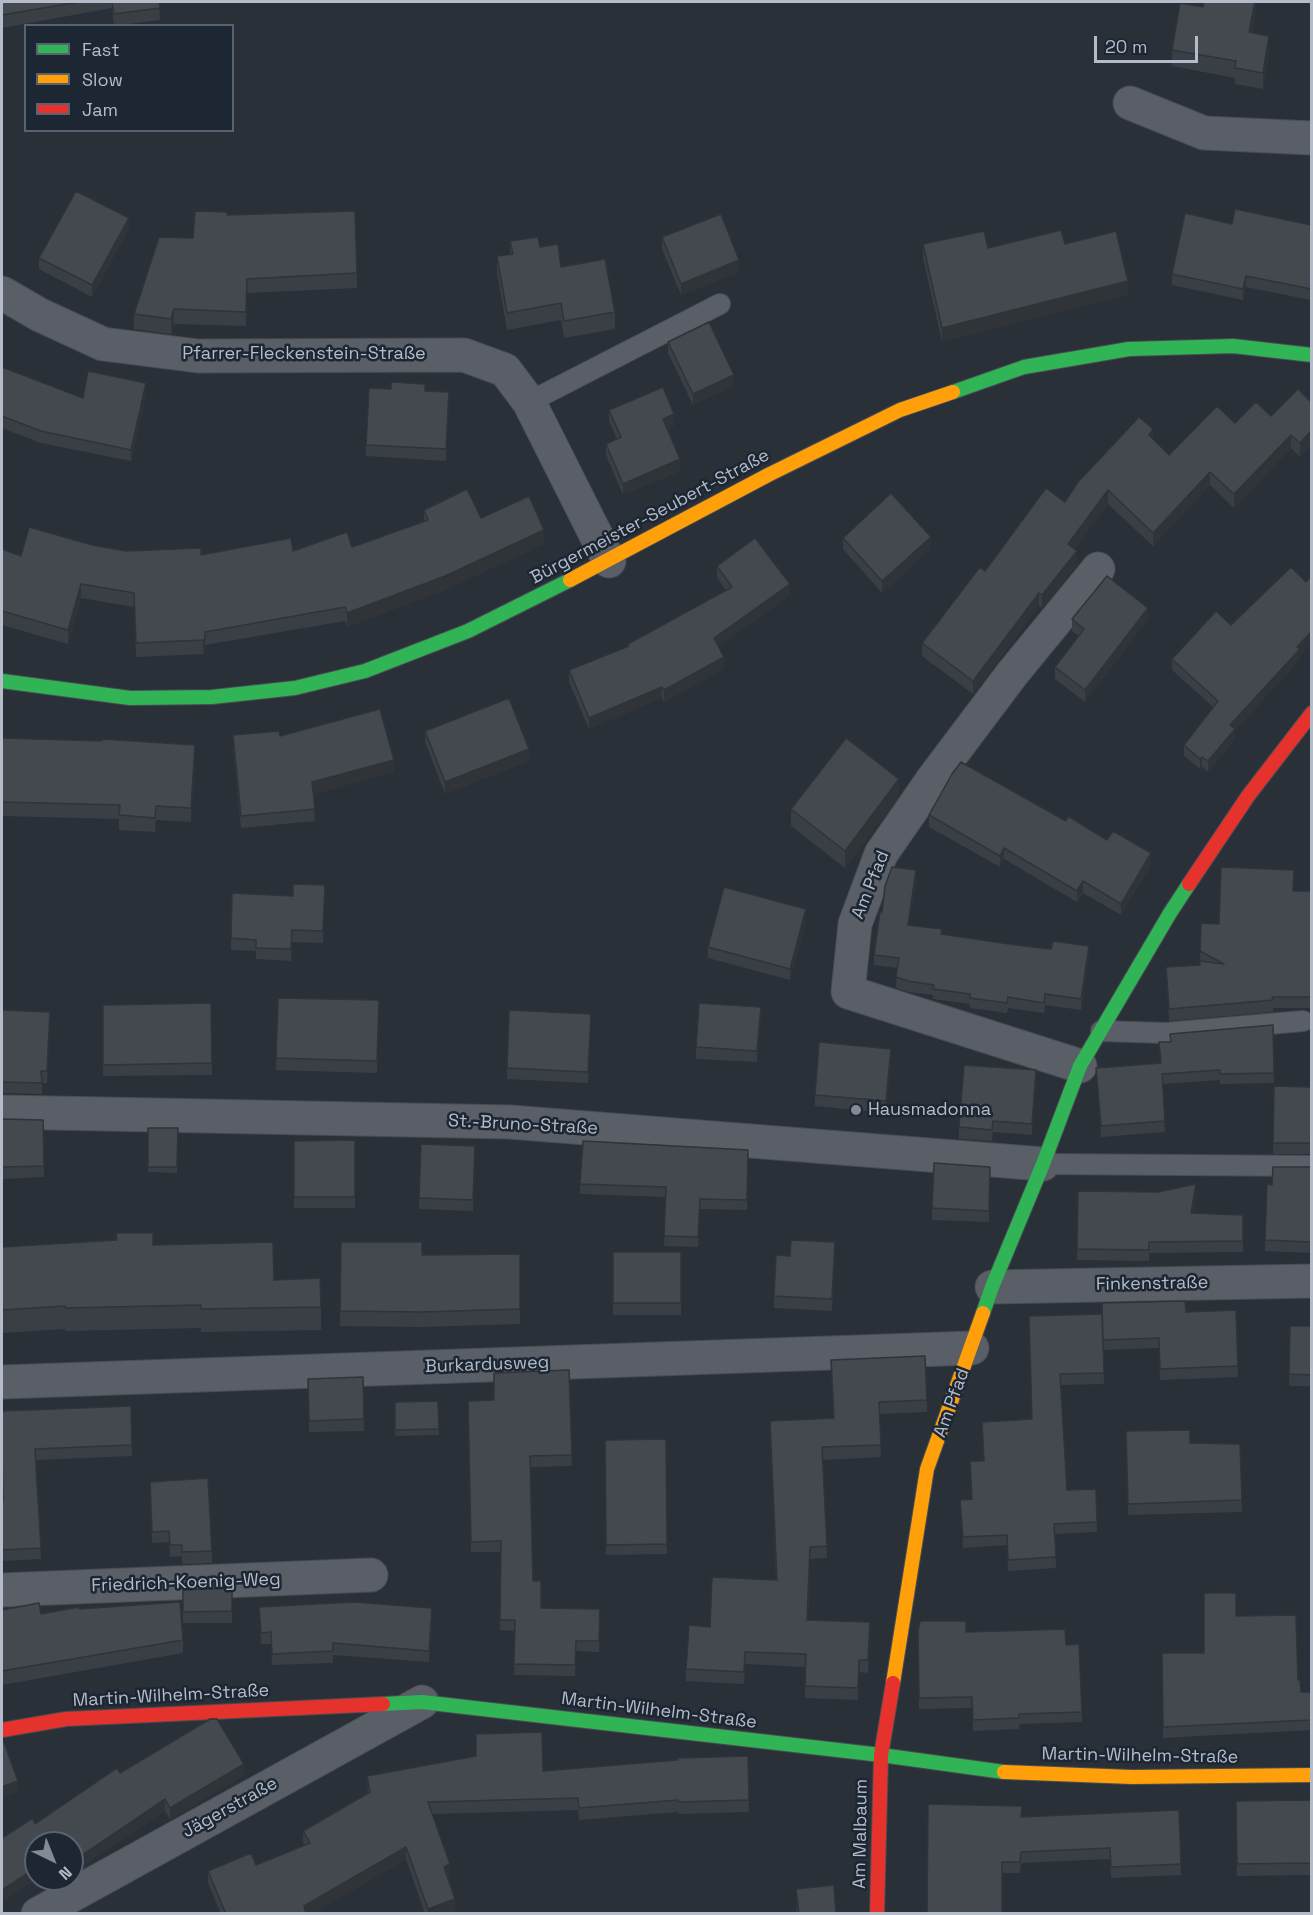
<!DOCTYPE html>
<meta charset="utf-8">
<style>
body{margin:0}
#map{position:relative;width:1313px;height:1915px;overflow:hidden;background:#2a3038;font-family:"Space Grotesk",sans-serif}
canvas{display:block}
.frame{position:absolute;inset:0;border:3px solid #b4bcc9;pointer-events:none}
.legend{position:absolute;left:24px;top:24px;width:210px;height:108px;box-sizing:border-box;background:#1d2633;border:2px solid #59626f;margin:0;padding:8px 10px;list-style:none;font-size:18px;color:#b4bcc9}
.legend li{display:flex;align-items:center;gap:12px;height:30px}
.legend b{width:30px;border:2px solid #59626f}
.north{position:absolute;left:24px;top:1831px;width:60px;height:60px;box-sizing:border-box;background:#1d2633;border:2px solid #59626f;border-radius:50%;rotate:137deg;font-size:16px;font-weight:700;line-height:24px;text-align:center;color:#b4bcc9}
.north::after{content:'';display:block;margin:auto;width:21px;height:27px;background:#848b96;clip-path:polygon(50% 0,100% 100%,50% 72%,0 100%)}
.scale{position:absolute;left:1094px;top:36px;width:104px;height:27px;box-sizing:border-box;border:3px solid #b4bcc9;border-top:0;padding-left:8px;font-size:18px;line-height:21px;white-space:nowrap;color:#b4bcc9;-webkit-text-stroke:4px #1d2633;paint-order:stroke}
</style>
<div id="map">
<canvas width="1313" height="1915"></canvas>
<div class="frame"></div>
<ul class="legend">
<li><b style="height:8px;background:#30b455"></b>Fast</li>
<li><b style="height:8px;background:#ff9f0a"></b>Slow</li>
<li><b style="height:8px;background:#e5322d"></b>Jam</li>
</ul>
<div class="north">N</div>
<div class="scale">20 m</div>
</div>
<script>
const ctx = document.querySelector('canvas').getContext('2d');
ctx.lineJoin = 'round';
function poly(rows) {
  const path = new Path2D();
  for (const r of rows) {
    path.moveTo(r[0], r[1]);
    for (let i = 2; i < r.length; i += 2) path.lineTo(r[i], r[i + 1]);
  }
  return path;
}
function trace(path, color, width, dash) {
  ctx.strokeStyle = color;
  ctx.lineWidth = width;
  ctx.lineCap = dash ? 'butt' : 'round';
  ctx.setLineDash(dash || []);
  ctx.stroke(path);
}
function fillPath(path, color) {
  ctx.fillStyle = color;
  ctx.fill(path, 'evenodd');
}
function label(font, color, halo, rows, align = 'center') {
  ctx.font = font + ' "Space Grotesk",sans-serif';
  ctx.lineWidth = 5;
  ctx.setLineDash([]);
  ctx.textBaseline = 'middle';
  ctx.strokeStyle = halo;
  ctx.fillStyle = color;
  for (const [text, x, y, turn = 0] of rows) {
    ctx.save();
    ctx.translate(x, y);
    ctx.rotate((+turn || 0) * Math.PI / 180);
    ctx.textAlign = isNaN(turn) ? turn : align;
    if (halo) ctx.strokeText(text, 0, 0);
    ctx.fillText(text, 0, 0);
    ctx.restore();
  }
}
const lane = poly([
 [529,402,720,304],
 [1101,1031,1165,1033,1303,1021],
 [1043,1164,1312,1166]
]);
const street = poly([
 [1130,103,1204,133,1312,138],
 [2,293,40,315,103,344,198,356,464,355,505,370,529,402,609,561],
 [1080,1066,848,992,855,924,881,854,933,779,1012,674,1098,569],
 [2,1112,510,1122,1043,1164],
 [992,1287,1312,1281],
 [2,1382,972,1348],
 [2,1590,371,1575],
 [38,1914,422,1702]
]);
const fast = poly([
 [953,392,1024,367,1129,349,1233,346,1312,355],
 [2,681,130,698,212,697,295,688,365,671,468,631,570,580],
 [983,1313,992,1287,1043,1164,1080,1066,1170,913,1189,884],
 [383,1704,422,1702,881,1755,1004,1772]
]);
const slow = poly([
 [570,580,770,474,900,410,953,392],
 [893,1683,927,1469,983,1313],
 [1004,1772,1132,1777,1312,1775]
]);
const jam = poly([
 [1189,884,1248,796,1312,713],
 [2,1730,66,1719,383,1704],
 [877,1914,881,1755,893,1683]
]);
trace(lane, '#484c53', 22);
trace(street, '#484c53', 35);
trace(fast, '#484c53', 16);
trace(slow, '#484c53', 16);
trace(jam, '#484c53', 16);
trace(lane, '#5a5e66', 20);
trace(street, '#5a5e66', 33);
trace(fast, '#30b455', 14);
trace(slow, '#ff9f0a', 14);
trace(jam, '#e5322d', 14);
fillPath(poly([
 [2,2,159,2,160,20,114,26,112,8,2,28],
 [1256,2,1256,10,1252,33,1269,53,1263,89,1235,84,1235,78,1172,66,1172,50,1203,7],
 [227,215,357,273,357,288,247,293,246,326,174,324,171,334,134,329,134,314,193,238],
 [1232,224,1311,225,1311,300,1246,287,1243,300,1172,285,1172,274],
 [129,229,92,297,39,269,39,258],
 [662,237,739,272,681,295,662,249],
 [510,241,540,247,615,312,615,329,564,338,561,320,507,330,497,273,497,256,510,254],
 [923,244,988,248,1065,244,1128,295,942,342,923,258],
 [668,342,734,386,693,405,668,353],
 [2,367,83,398,146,395,131,461,41,443,2,428],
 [425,391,449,404,446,461,366,456,366,445],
 [1311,402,1311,445,1300,457,1291,448,1234,508,1210,485,1153,546,1108,504,1074,549,1077,565,1042,608,1039,606,973,694,922,656,922,643,985,571,1065,502,1153,440,1169,455,1235,423,1271,416],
 [609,410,674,426,668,429,680,471,623,495,606,455,606,444,617,439,609,421],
 [424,510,481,518,544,544,445,590,347,627,345,621,205,645,205,653,203,654,136,657,134,607,81,598,68,644,2,625,2,549,21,556,92,545,126,551,201,555,293,551,352,547,424,521],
 [843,538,931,548,882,593,843,549],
 [717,566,790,595,718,647,724,669,664,702,662,698,589,729,569,682,569,670,628,646,628,644,726,591,717,577],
 [1311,576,1311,643,1300,655,1300,659,1235,731,1235,739,1208,772,1202,767,1200,769,1184,756,1184,745,1213,707,1172,670,1172,659,1306,582],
 [1072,619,1148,619,1085,702,1055,679,1055,667,1079,636,1072,631],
 [425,731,529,761,445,794,425,742],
 [233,735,280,736,394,772,313,794,315,821,241,828,233,747],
 [2,754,195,759,191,822,156,820,155,832,119,830,119,819,2,816],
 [899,796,845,868,791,826,791,809],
 [929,815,1066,821,1151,865,1121,915,1083,893,1077,902,1004,859,1000,867,929,827],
 [916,881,909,925,942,934,1089,956,1081,1010,1045,1005,1044,1013,1008,1008,1007,1013,970,1008,970,1004,933,999,933,995,908,992,896,988,897,968,874,965,874,955,882,912],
 [325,885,323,943,292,942,291,961,256,959,256,951,231,950,231,938,293,896],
 [1294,891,1311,891,1311,1008,1273,1008,1273,1012,1169,1021,1166,967,1200,965,1201,923,1219,924],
 [806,921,790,980,708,958,708,947],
 [211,1003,212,1075,103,1076,103,1005],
 [2,1010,50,1023,47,1083,42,1083,42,1094,2,1093],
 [379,1012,377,1073,276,1070,276,1058],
 [761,1018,757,1062,696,1059,696,1047],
 [591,1025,588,1083,507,1079,507,1068],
 [1273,1025,1274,1083,1220,1084,1220,1080,1162,1084,1165,1132,1101,1137,1096,1068,1160,1063,1159,1042,1170,1042,1170,1034],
 [891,1060,886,1113,815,1106,815,1095],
 [1036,1081,1032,1135,993,1132,992,1141,959,1139,959,1127],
 [1274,1086,1311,1087,1311,1154,1273,1154],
 [2,1119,43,1120,44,1177,2,1179],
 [148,1128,178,1128,177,1173,148,1172],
 [355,1140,355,1208,294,1208,294,1141],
 [475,1146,473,1211,419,1209,419,1198],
 [748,1150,747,1210,700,1209,698,1247,664,1246,666,1197,580,1194,580,1184],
 [1311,1167,1311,1253,1265,1251,1265,1240,1272,1185],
 [990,1179,989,1222,932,1220,932,1208],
 [1078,1191,1196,1195,1193,1213,1243,1215,1243,1252,1149,1253,1149,1261,1077,1260],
 [341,1242,422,1255,520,1254,520,1324,422,1327,340,1326],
 [153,1245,274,1280,321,1307,321,1330,201,1332,201,1328,65,1331,65,1329,2,1333,2,1247],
 [613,1252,681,1252,681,1315,613,1315],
 [835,1253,832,1311,774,1308,774,1296,790,1256],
 [1236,1310,1238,1377,1160,1380,1159,1348,1103,1350,1104,1384,1061,1385,1067,1490,1096,1489,1097,1532,1055,1534,1056,1568,1008,1571,1007,1545,963,1548,960,1500,972,1499,970,1461,983,1461,982,1422,1032,1419,1029,1327,1186,1312],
 [1290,1326,1311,1326,1311,1386,1289,1386],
 [831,1360,927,1400,927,1412,879,1414,881,1457,823,1460,827,1558,810,1559,808,1620,870,1634,868,1673,859,1672,858,1700,805,1698,805,1667,745,1664,744,1684,686,1681,686,1669,710,1627,776,1580,770,1421,833,1418],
 [569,1370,572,1466,531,1467,533,1581,541,1608,600,1609,599,1652,576,1651,575,1676,514,1675,515,1631,500,1630,501,1552,471,1552,468,1401,494,1400],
 [363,1377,364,1431,309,1432,308,1379],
 [438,1401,439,1435,395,1436,395,1402],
 [2,1411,132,1445,132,1456,36,1460,41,1559,2,1561,2,1501,3,1501],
 [1126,1431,1190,1443,1240,1444,1242,1512,1128,1515],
 [666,1439,667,1554,606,1555,605,1440],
 [150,1482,212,1551,212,1563,182,1564,182,1556,170,1557,169,1542,152,1543],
 [232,1588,232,1623,183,1623,183,1590],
 [259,1607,432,1620,429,1662,333,1655,333,1663,272,1665,271,1644,261,1644],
 [79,1609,183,1640,183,1653,2,1685,2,1610,41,1614],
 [1236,1616,1298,1680,1301,1692,1311,1692,1311,1730,1163,1738,1162,1653,1204,1653],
 [918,1631,966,1632,1066,1645,1082,1712,1082,1722,1019,1724,1019,1729,973,1731,972,1708,919,1709],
 [748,1756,749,1812,679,1814,678,1812,579,1820,578,1810,432,1814,450,1877,448,1877,455,1912,450,1914,425,1914,406,1859,312,1914,221,1914,208,1883,208,1871,256,1865,304,1845,303,1843,303,1831,368,1794,367,1776,543,1771],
 [120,1773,244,1775,170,1819,165,1811,73,1872,72,1870,72,1843,36,1879,37,1879,2,1901,35,1824],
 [1311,1800,1311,1875,1237,1876,1236,1801],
 [1179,1810,1181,1875,1111,1878,1110,1859,1021,1863,1020,1873,1002,1873,1002,1914,927,1914,1022,1817],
 [796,1889,836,1914,797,1914]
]), '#3a3f45');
fillPath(poly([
 [1255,2,1256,2,1256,10,1249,49,1249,32],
 [1269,36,1269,53,1263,89,1263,73],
 [129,218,129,229,92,297,92,285],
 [739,260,739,272,681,295,681,284],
 [1246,276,1246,287,1243,300,1243,289],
 [1128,281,1128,295,942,342,942,328],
 [174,309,174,324,171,334,171,319],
 [734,375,734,386,693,405,693,394],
 [146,383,146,395,131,461,131,450],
 [449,392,449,404,446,461,446,449],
 [674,414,674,426,663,430,663,419],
 [1153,429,1153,442,1149,435],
 [1311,431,1311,445,1300,457,1300,443],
 [1291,435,1291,448,1234,508,1234,494],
 [680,459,680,471,623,495,623,484],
 [1210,472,1210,485,1153,546,1153,533],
 [1108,490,1108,504,1068,558,1068,544],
 [544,530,544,544,445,590,347,627,347,613],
 [931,537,931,548,882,593,882,581],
 [1077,551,1077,565,1042,608,1042,595],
 [81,584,81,598,68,644,68,630],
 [790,584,790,595,714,650,714,638],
 [1039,593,1039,606,973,694,973,681],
 [1148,608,1148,619,1085,702,1085,690],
 [1311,632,1311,643,1300,655,1300,659,1235,731,1235,739,1208,772,1208,761,1230,725,1297,647],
 [205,639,205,653,203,654,203,640],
 [724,657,724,669,664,702,664,690],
 [662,687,662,698,589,729,589,718],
 [195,745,195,759,191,822,191,808],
 [529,749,529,761,445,794,445,782],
 [1202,757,1202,767,1200,769,1200,759],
 [394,760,394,772,312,794,312,782],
 [899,779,899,796,845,868,845,851],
 [1004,848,1004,859,1000,867,1000,856],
 [1151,853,1151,865,1121,915,1121,904],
 [916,870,916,881,908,935,908,925],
 [1083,881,1083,893,1077,902,1077,891],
 [806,909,806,921,790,980,790,969],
 [1089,946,1089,956,1081,1010,1081,999],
 [761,1007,761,1018,757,1062,757,1051],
 [891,1049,891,1060,886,1113,886,1101],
 [1036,1070,1036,1081,1032,1135,1032,1124],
 [1196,1184,1196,1195,1191,1224,1191,1213],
 [432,1608,432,1620,429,1662,429,1651],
 [244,1764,244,1775,170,1819,170,1808],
 [18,1781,18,1792,2,1799,2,1787],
 [165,1799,165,1811,73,1872,73,1861],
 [406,1847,406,1859,312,1914,304,1914,304,1906],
 [450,1864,450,1877,444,1879,444,1867],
 [36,1868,36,1879,37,1879,2,1901,2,1890],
 [455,1899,455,1912,450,1914,428,1914,428,1909]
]), '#303338');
const building = poly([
 [2,2,79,2,2,15,2,2],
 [112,2,159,2,160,8,114,14,112,2],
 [1204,2,1255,2,1249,32,1269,36,1263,73,1235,68,1236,61,1172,50,1180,3,1203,7,1204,2],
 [76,191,129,218,92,285,39,258,76,191],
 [1235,209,1311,225,1311,289,1246,276,1243,289,1172,274,1185,213,1232,224,1235,209],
 [195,211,227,212,227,215,355,211,357,273,247,279,246,312,174,309,171,319,134,314,159,237,193,238,195,211],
 [721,214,739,260,681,284,662,237,721,214],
 [1061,230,1065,244,1116,231,1128,281,942,328,923,244,984,231,988,248,1061,230],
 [538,237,540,247,558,244,561,267,605,259,615,312,564,321,561,303,507,313,497,256,513,254,510,241,538,237],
 [709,322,734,375,693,394,668,342,709,322],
 [2,367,83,398,88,371,146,383,131,450,41,431,2,416,2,367],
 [391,382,425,384,425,391,449,392,446,449,366,445,369,388,391,389,391,382],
 [663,387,674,414,663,419,680,459,623,484,606,444,621,437,609,410,663,387],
 [1298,389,1311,402,1311,431,1300,443,1291,435,1234,494,1210,472,1153,533,1108,490,1068,544,1077,551,1042,595,1039,593,973,681,922,643,980,567,985,571,1046,488,1065,502,1078,482,1139,417,1153,429,1149,435,1169,455,1217,406,1235,423,1256,402,1271,416,1298,389],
 [467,489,481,518,529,496,544,530,445,576,347,613,345,607,205,632,205,639,203,640,136,643,134,593,81,584,68,630,2,611,2,549,21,556,29,527,92,545,126,551,201,548,201,555,291,538,293,551,347,532,352,547,428,520,424,510,467,489],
 [891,493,931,537,882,581,843,538,891,493],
 [755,538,790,584,714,638,724,657,664,690,662,687,589,718,569,670,629,646,628,644,732,587,717,566,755,538],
 [1291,567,1306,582,1311,576,1311,632,1297,647,1300,649,1230,725,1235,729,1208,761,1202,757,1200,759,1184,745,1218,701,1172,659,1216,611,1231,625,1291,567],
 [1107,576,1148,608,1085,690,1055,667,1084,629,1072,619,1107,576],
 [509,698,529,749,445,782,425,731,509,698],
 [380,709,394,760,312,782,315,809,241,816,233,735,279,731,280,736,380,709],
 [2,738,102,741,102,739,195,745,191,808,156,806,155,818,119,815,120,805,2,802,2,738],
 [846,738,899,779,845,851,791,809,846,738],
 [961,762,1066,821,1068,816,1107,840,1113,831,1151,853,1121,904,1083,881,1077,891,1004,848,1000,856,929,815,952,774,961,762],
 [892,867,916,870,908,925,942,929,941,934,1016,945,1051,949,1053,941,1089,946,1081,999,1045,994,1044,1003,1008,997,1007,1003,970,998,970,994,933,989,934,985,908,981,896,977,899,958,874,955,880,912,882,912,885,886,892,867],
 [1221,867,1294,870,1293,891,1311,891,1311,997,1272,997,1273,1000,1169,1009,1166,967,1200,965,1200,961,1224,964,1200,951,1201,923,1219,924,1221,867],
 [293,884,325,885,323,931,292,930,291,949,256,948,256,940,231,938,232,893,293,896,293,884],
 [724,887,806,909,790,969,708,947,724,887],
 [278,998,379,1000,377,1061,276,1058,278,998],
 [211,1003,212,1063,103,1065,103,1005,211,1003],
 [699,1003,761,1007,757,1051,696,1047,699,1003],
 [2,1010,50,1012,47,1071,41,1071,42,1083,2,1082,2,1010],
 [509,1010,591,1014,588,1072,507,1068,509,1010],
 [1273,1025,1274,1073,1220,1074,1220,1070,1162,1074,1165,1121,1101,1126,1096,1068,1161,1063,1159,1042,1171,1042,1170,1034,1273,1025],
 [819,1042,891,1049,886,1101,815,1095,819,1042],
 [964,1065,1036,1070,1032,1124,993,1121,992,1130,959,1127,964,1065],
 [1274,1086,1311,1087,1311,1143,1273,1143,1274,1086],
 [2,1119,43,1120,44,1166,2,1167,2,1119],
 [148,1128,178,1128,177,1167,148,1167,148,1128],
 [355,1140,355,1197,294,1197,294,1141,355,1140],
 [583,1141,748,1150,747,1200,700,1199,698,1237,664,1236,666,1187,580,1184,583,1141],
 [421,1144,475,1146,473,1200,419,1198,421,1144],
 [934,1163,990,1167,989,1211,932,1208,934,1163],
 [1273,1167,1311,1167,1311,1242,1265,1240,1267,1184,1272,1185,1273,1167],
 [1196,1184,1191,1213,1243,1215,1243,1241,1149,1242,1149,1250,1077,1249,1078,1191,1158,1192,1196,1184],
 [116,1233,153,1233,153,1245,273,1242,274,1280,320,1278,321,1307,201,1309,201,1305,65,1308,65,1306,2,1310,2,1247,117,1240,116,1233],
 [791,1240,835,1242,832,1299,774,1296,776,1255,790,1256,791,1240],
 [341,1242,422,1242,422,1255,520,1254,520,1309,422,1312,340,1311,341,1242],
 [613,1252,681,1252,681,1303,613,1303,613,1252],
 [1185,1301,1186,1312,1236,1310,1238,1366,1160,1369,1159,1338,1103,1340,1102,1303,1185,1301],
 [1102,1314,1104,1373,1060,1374,1067,1490,1096,1489,1097,1522,1054,1524,1056,1557,1008,1560,1007,1535,963,1537,960,1500,972,1499,970,1461,984,1461,982,1422,1032,1419,1029,1316,1102,1314],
 [1290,1326,1311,1326,1311,1375,1289,1374,1290,1326],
 [925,1356,927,1400,879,1402,881,1445,822,1447,827,1546,810,1547,807,1620,870,1622,868,1660,859,1660,858,1688,805,1686,806,1654,745,1652,744,1672,686,1669,689,1625,710,1627,712,1577,777,1580,770,1421,834,1418,831,1360,925,1356],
 [569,1370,572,1455,530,1456,533,1581,541,1581,541,1608,600,1609,599,1641,576,1641,575,1665,514,1664,515,1620,500,1620,501,1541,471,1542,468,1401,494,1400,494,1373,569,1370],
 [363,1377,364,1419,309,1421,308,1379,363,1377],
 [438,1401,439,1429,395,1430,395,1402,438,1401],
 [131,1406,132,1445,35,1449,41,1548,2,1550,2,1501,3,1501,2,1459,2,1411,131,1406],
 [1190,1430,1190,1443,1240,1444,1242,1500,1128,1504,1126,1431,1190,1430],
 [666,1439,667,1544,606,1545,605,1440,666,1439],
 [208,1478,212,1551,182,1552,182,1545,170,1545,169,1531,152,1532,150,1482,208,1478],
 [232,1588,232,1611,183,1612,183,1590,232,1588],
 [1204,1593,1236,1593,1236,1616,1296,1615,1298,1680,1300,1679,1301,1692,1311,1692,1311,1720,1163,1727,1162,1653,1204,1653,1204,1593],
 [180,1602,183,1640,2,1671,2,1610,39,1603,41,1614,79,1607,79,1609,180,1602],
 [354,1602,432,1608,429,1651,333,1643,333,1651,272,1654,271,1632,261,1633,259,1607,354,1602],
 [920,1621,966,1621,966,1632,1065,1629,1066,1645,1079,1644,1082,1712,1019,1714,1019,1718,973,1720,972,1697,919,1698,918,1631,920,1621],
 [210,1719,217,1719,244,1764,170,1808,165,1799,73,1861,72,1858,72,1843,36,1843,36,1868,2,1890,2,1838,33,1818,35,1824,117,1768,120,1773,210,1719],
 [542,1732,543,1771,678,1760,677,1758,748,1756,749,1800,679,1802,678,1800,579,1808,578,1798,428,1802,450,1864,444,1867,455,1899,428,1909,406,1847,304,1906,306,1914,226,1914,208,1871,251,1853,256,1865,310,1843,303,1831,370,1792,367,1776,476,1756,476,1734,542,1732],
 [2,1737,18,1781,2,1787,2,1737],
 [1311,1800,1311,1863,1237,1864,1236,1801,1311,1800],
 [928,1804,1022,1806,1021,1817,1179,1810,1181,1864,1111,1867,1110,1848,1021,1852,1020,1862,1002,1862,1002,1914,927,1913,928,1804],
 [834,1885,836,1914,799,1914,796,1889,834,1885]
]);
fillPath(building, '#444950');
trace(building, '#303338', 1.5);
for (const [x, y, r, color] of [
 [856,1110,6,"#848b96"]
]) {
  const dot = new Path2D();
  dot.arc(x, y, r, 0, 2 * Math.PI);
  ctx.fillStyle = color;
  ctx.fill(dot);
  trace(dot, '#1d2633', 2);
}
label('18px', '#b4bcc9', '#1d2633', [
 ["Pfarrer-Fleckenstein-Straße",304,354],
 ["Bürgermeister-Seubert-Straße",650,517,-28],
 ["Am Pfad",871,885,-68],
 ["St.-Bruno-Straße",523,1125,3],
 ["Finkenstraße",1152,1284,-1],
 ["Burkardusweg",487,1365,-2],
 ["Am Pfad",952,1403,-70],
 ["Friedrich-Koenig-Weg",186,1583,-2],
 ["Martin-Wilhelm-Straße",171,1696,-3],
 ["Martin-Wilhelm-Straße",659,1711,7],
 ["Martin-Wilhelm-Straße",1140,1756,1],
 ["Jägerstraße",230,1808,-29],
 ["Am Malbaum",861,1834,-89]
]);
label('18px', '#b4bcc9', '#1d2633', [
 ["Hausmadonna",868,1110]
], 'left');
</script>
